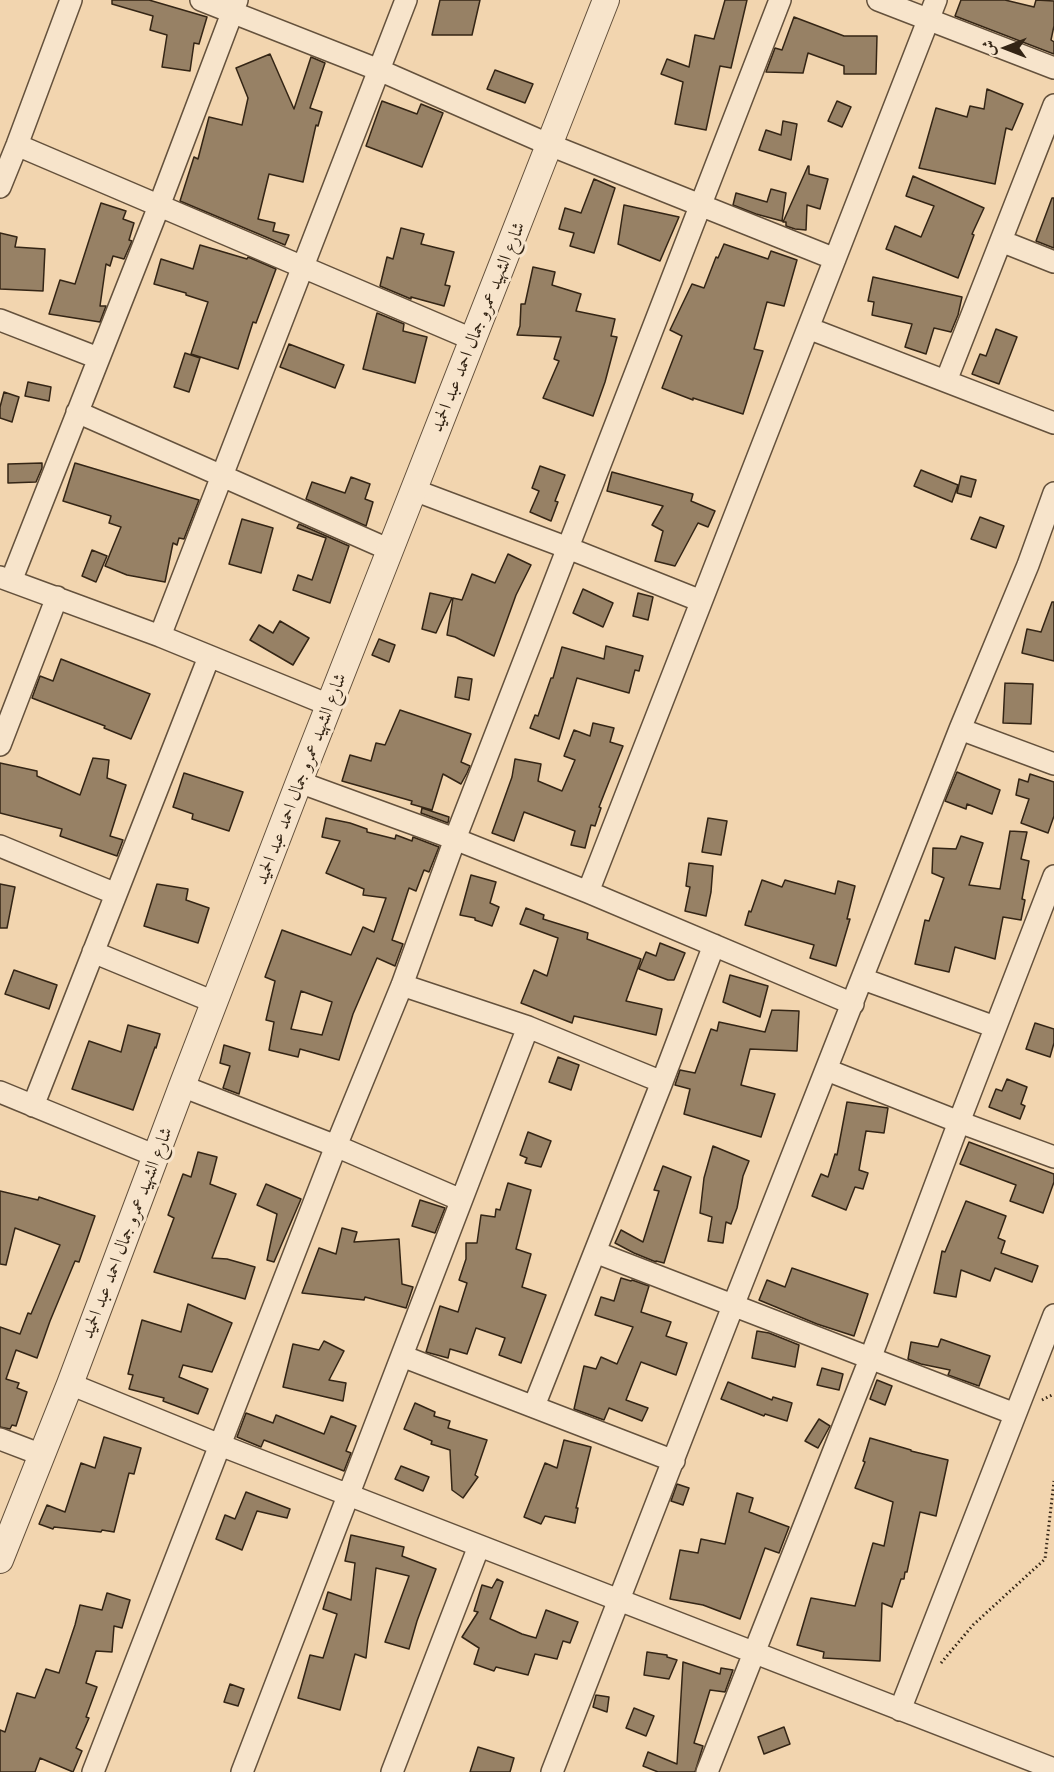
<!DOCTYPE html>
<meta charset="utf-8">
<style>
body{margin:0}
#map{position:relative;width:1054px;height:1772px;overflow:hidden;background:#f2d5af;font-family:"Libre Caslon Text",Amiri,serif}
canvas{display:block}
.north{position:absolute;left:976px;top:18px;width:60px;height:60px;-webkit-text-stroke:4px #f7e4cb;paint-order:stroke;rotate:270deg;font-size:16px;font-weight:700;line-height:24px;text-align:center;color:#342515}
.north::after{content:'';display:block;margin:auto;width:21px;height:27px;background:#342515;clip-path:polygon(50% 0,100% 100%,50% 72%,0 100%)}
</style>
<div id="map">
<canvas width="1054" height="1772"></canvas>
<div class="north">ش</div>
</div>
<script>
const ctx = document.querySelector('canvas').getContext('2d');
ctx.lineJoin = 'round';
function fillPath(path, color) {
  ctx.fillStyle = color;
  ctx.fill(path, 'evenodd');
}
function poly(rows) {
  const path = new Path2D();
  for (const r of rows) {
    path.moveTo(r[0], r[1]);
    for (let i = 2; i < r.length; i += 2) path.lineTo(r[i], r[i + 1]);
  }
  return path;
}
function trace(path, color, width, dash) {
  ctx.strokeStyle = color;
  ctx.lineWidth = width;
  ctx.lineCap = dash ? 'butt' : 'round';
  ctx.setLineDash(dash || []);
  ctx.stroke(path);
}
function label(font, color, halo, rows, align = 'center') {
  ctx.font = font + ' "Libre Caslon Text",Amiri,serif';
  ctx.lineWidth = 6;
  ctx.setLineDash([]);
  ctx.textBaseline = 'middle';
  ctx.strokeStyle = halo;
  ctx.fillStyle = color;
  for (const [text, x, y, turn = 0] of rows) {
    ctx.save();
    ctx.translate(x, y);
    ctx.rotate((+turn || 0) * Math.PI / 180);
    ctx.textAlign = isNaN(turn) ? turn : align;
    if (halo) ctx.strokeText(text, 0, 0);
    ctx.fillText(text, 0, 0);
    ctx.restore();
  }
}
const building = poly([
 [112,0,149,0,207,17,199,44,194,43,190,71,162,67,167,35,150,30,153,16,112,4,112,0],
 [440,0,480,0,472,35,432,35,440,0],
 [725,0,747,0,731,68,720,66,706,130,675,124,683,82,661,74,667,59,689,67,695,35,714,39,725,0],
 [961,0,1005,0,1034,7,1036,0,1054,1,1054,26,1051,40,1054,42,1054,54,955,16,961,0],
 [794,17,844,36,877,36,876,74,844,74,844,66,808,53,803,73,766,72,775,48,782,50,794,17],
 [270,54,294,109,311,57,325,63,310,108,322,112,318,126,316,125,303,182,269,174,258,219,275,223,273,231,289,235,285,245,180,201,194,157,198,159,209,117,242,125,248,98,236,68,270,54],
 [495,70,533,84,525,103,487,89,495,70],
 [987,89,1023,104,1012,130,1006,128,995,184,919,168,936,108,967,117,970,106,984,109,987,89],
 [382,101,417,114,421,104,443,113,422,167,366,146,382,101],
 [837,101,851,107,842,127,828,121,837,101],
 [783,121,797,124,791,160,759,150,766,130,781,135,783,121],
 [808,166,809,166,809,174,828,179,820,209,807,205,806,230,795,229,786,226,786,222,783,222,808,166],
 [913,176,984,208,972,234,974,235,958,278,886,249,895,226,921,237,934,206,906,196,913,176],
 [594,179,615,188,594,253,570,246,574,233,559,229,565,208,581,213,594,179],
 [771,189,786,193,782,221,756,214,733,205,736,193,767,202,771,189],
 [1052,198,1054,198,1054,248,1036,241,1052,198],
 [101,203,126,211,123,219,134,223,129,240,132,241,124,259,113,256,110,266,106,264,100,306,106,306,100,322,49,314,60,280,75,284,101,203],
 [624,205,679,217,660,261,618,244,624,205],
 [401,228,424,234,421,244,454,252,445,285,450,286,444,306,411,297,411,299,380,286,387,257,393,259,401,228],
 [0,233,17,237,15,247,45,249,43,291,0,289,0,233],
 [724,244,768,259,771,251,797,260,784,306,767,302,754,349,763,351,743,414,693,398,693,400,662,388,682,336,670,330,692,284,704,288,716,257,718,258,724,244],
 [200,245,247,259,248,257,276,269,256,323,253,322,238,369,191,354,208,302,186,295,186,293,154,284,161,259,193,269,200,245],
 [533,267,555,272,552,285,581,294,576,311,615,319,611,336,617,337,605,382,593,416,543,398,559,361,554,359,561,337,517,335,520,326,521,304,525,304,533,267],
 [873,277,962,297,958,315,951,332,934,328,926,354,905,347,912,324,872,315,874,302,868,301,873,277],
 [377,313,404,324,403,331,427,337,415,383,363,369,377,313],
 [996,329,1017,337,999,384,972,374,980,354,986,356,996,329],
 [289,344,344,365,335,388,280,367,289,344],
 [185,353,200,358,189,392,174,387,185,353],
 [28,382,51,387,49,401,25,396,28,382],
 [4,392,19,397,12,422,0,418,0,407,4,392],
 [42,463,42,468,36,482,8,483,8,464,42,463],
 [75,463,199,500,184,539,179,538,177,545,173,543,165,582,127,575,105,566,121,527,109,523,111,516,63,501,75,463],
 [540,466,565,475,555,501,558,502,551,521,530,512,539,491,532,488,540,466],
 [921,470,958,485,952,502,914,486,921,470],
 [612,472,693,494,691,501,715,511,708,527,698,523,675,566,655,561,663,531,652,525,663,506,607,491,612,472],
 [961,476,976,480,971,497,957,493,961,476],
 [351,477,370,484,365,499,373,502,366,526,306,499,312,482,345,493,351,477],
 [980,517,1004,526,996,548,971,539,980,517],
 [242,519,273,528,261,573,229,564,242,519],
 [299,524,349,546,330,603,293,590,298,575,312,580,326,538,297,528,299,524],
 [92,550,107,556,96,582,82,576,92,550],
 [508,554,531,565,516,595,494,656,455,637,447,635,453,598,462,600,472,574,495,583,508,554],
 [583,589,613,603,603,627,573,613,583,589],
 [430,593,452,598,436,633,422,629,430,593],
 [638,593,653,597,648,620,633,616,638,593],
 [1052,602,1054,602,1054,661,1022,653,1027,629,1041,632,1052,602],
 [280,621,309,638,293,665,250,640,259,625,273,633,280,621],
 [379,639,395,645,389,662,372,655,379,639],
 [606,646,643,656,639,671,635,670,629,693,577,678,559,739,530,728,535,715,538,716,551,678,553,678,562,647,604,659,606,646],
 [61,659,150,694,131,739,104,728,105,726,32,698,40,676,53,681,61,659],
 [458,677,472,679,469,700,455,697,458,677],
 [1005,683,1033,684,1031,724,1003,723,1005,683],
 [400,710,471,734,461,762,470,766,467,773,461,784,443,774,432,810,411,804,412,801,342,781,350,755,371,761,376,743,385,745,400,710],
 [593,723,614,728,610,742,623,746,599,807,601,808,595,826,591,825,585,848,571,845,575,831,524,812,514,841,492,833,512,777,515,759,541,764,538,781,562,791,575,760,564,756,574,730,590,736,593,723],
 [93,758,109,760,107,778,126,785,110,836,123,840,117,856,60,836,62,829,0,813,0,763,37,771,37,776,80,795,93,758],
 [957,772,1000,790,992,814,967,804,966,809,945,801,957,772],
 [184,773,243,792,229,831,192,819,193,814,173,807,184,773],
 [1030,774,1054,782,1054,816,1048,833,1021,823,1029,799,1016,795,1019,779,1028,782,1030,774],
 [422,808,449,817,448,823,421,813,422,808],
 [326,818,350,823,367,829,367,832,395,839,396,835,412,841,413,837,439,847,429,872,424,870,416,891,409,888,392,940,403,944,395,966,377,958,353,1014,339,1060,300,1049,298,1057,269,1050,274,1022,266,1020,275,981,265,977,282,930,351,955,363,927,374,932,386,898,363,895,364,889,326,873,340,841,322,837,326,818],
 [301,991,332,1002,322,1035,291,1029,301,991],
 [708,818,727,821,721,855,702,852,708,818],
 [1010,831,1027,832,1021,859,1029,861,1022,899,1025,900,1021,920,1003,917,995,959,955,947,949,972,915,964,925,920,929,921,944,878,932,873,933,848,956,849,961,836,983,843,969,885,1000,889,1010,831],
 [689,863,713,866,711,892,706,916,685,911,690,887,686,886,689,863],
 [471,875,496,882,490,903,499,907,492,926,475,920,475,918,460,915,471,875],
 [762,880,782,887,785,880,835,894,838,881,855,886,847,919,850,919,836,966,810,958,814,945,745,925,749,911,751,912,762,880],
 [0,884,15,887,7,928,0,928,0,884],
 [157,884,188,889,186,900,209,908,198,943,144,926,157,884],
 [526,908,544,915,543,919,588,933,587,939,641,959,626,1001,662,1009,656,1035,574,1016,572,1023,521,1003,534,970,547,976,558,938,520,924,526,908],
 [660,943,685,953,674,980,668,980,639,969,646,952,656,956,660,943],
 [14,970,57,985,49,1009,5,994,14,970],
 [730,975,768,986,760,1017,723,1002,730,975],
 [772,1010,799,1011,797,1051,750,1049,741,1085,775,1094,761,1137,684,1114,690,1089,675,1085,680,1070,695,1073,711,1029,717,1031,719,1022,765,1032,772,1010],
 [1035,1023,1054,1029,1054,1043,1050,1057,1026,1049,1035,1023],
 [128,1025,160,1034,156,1048,155,1047,133,1110,72,1089,89,1041,121,1052,128,1025],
 [224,1045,250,1053,239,1094,223,1088,230,1066,220,1063,224,1045],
 [558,1057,579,1065,571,1090,549,1082,558,1057],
 [1007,1079,1027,1087,1021,1104,1025,1106,1020,1119,989,1107,996,1089,1002,1091,1007,1079],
 [847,1102,888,1108,884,1133,866,1131,859,1170,868,1173,863,1189,855,1187,846,1210,812,1196,821,1174,828,1177,835,1154,837,1155,847,1102],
 [528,1132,551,1141,541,1167,525,1163,527,1158,520,1155,528,1132],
 [969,1142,1054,1174,1054,1182,1043,1213,1010,1201,1016,1185,960,1164,969,1142],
 [713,1146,749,1161,743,1176,737,1208,731,1224,726,1222,723,1243,708,1241,712,1217,700,1213,704,1178,713,1146],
 [198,1152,217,1157,210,1184,236,1194,212,1258,227,1259,255,1267,245,1299,154,1272,174,1218,168,1215,183,1174,191,1177,198,1152],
 [663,1166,691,1177,664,1263,656,1261,656,1262,634,1253,615,1243,621,1230,643,1242,659,1191,654,1190,663,1166],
 [508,1183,531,1190,516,1249,531,1254,522,1287,546,1295,521,1363,499,1355,505,1338,476,1328,467,1354,450,1349,448,1358,426,1352,440,1306,458,1312,467,1283,459,1280,466,1259,466,1243,477,1243,481,1215,495,1217,496,1209,500,1210,508,1183],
 [266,1184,301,1199,274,1262,267,1260,277,1214,257,1205,266,1184],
 [0,1191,38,1200,39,1197,95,1216,79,1262,75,1261,50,1321,37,1358,16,1350,6,1379,19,1383,17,1388,27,1392,16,1426,12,1425,10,1429,0,1427,0,1327,20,1334,28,1313,31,1314,60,1245,15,1228,6,1265,0,1264,0,1191],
 [420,1200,445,1208,435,1233,412,1226,420,1200],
 [966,1201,1006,1216,998,1238,1005,1241,1001,1253,1038,1266,1032,1282,995,1268,990,1281,961,1270,956,1297,934,1293,942,1251,945,1252,966,1201],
 [342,1228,357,1232,354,1242,399,1239,402,1284,413,1287,406,1308,365,1297,364,1300,302,1293,319,1248,336,1254,342,1228],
 [792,1268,868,1294,854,1336,817,1324,759,1300,767,1280,785,1287,792,1268],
 [621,1278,631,1281,632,1280,649,1286,641,1312,671,1322,666,1336,687,1343,676,1375,641,1362,626,1400,648,1408,642,1421,609,1408,604,1420,574,1409,584,1366,596,1369,601,1357,617,1364,633,1327,595,1315,601,1297,614,1301,621,1278],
 [188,1304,232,1323,212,1372,183,1365,179,1377,208,1389,198,1414,163,1401,164,1398,129,1389,133,1375,128,1374,142,1320,181,1332,188,1304],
 [757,1331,769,1333,799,1345,795,1367,752,1358,757,1331],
 [941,1339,990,1356,979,1386,948,1375,950,1370,921,1364,908,1359,911,1342,938,1347,941,1339],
 [324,1341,344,1351,329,1380,346,1383,343,1401,283,1387,293,1344,319,1350,324,1341],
 [822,1368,843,1374,839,1390,817,1385,822,1368],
 [877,1380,892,1386,885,1405,870,1399,877,1380],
 [728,1382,772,1400,773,1397,792,1403,787,1421,765,1414,764,1416,721,1399,728,1382],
 [415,1403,435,1412,434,1416,450,1421,448,1428,487,1440,475,1475,478,1477,463,1498,452,1490,450,1450,431,1444,432,1441,404,1429,415,1403],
 [246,1413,273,1423,276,1415,324,1434,331,1416,356,1426,346,1451,351,1453,344,1471,264,1440,261,1447,237,1437,246,1413],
 [819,1419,830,1426,818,1448,805,1441,819,1419],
 [104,1437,141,1448,134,1474,129,1473,114,1532,102,1530,101,1532,54,1527,53,1529,39,1524,47,1505,65,1512,81,1463,95,1468,104,1437],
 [870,1438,911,1450,911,1451,948,1460,936,1516,920,1512,907,1572,905,1572,904,1579,901,1579,892,1607,882,1603,880,1661,823,1658,824,1652,797,1645,811,1598,855,1606,873,1543,884,1546,893,1502,855,1488,865,1462,863,1461,870,1438],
 [564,1440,591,1447,576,1508,578,1508,575,1523,545,1516,541,1524,524,1517,545,1463,557,1468,564,1440],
 [401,1466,429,1477,423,1491,395,1479,401,1466],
 [677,1484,689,1488,683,1505,671,1501,677,1484],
 [246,1492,290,1509,287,1518,257,1511,242,1550,216,1539,225,1515,235,1519,246,1492],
 [737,1493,753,1498,749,1512,789,1527,779,1553,765,1548,740,1619,703,1605,670,1599,680,1550,698,1553,701,1539,725,1544,737,1493],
 [351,1535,404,1547,402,1556,436,1569,417,1621,409,1649,385,1642,409,1576,376,1568,366,1658,355,1654,340,1710,298,1698,310,1655,323,1658,337,1614,323,1609,328,1592,351,1600,355,1563,345,1561,351,1535],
 [497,1579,503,1582,490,1619,522,1634,536,1638,546,1610,578,1622,570,1643,563,1641,557,1659,535,1654,528,1675,496,1667,494,1671,474,1664,479,1648,462,1637,478,1612,474,1611,482,1585,492,1588,497,1579],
 [107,1593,130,1600,122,1628,114,1626,112,1652,96,1651,86,1683,97,1687,86,1717,89,1718,76,1748,82,1751,73,1772,40,1758,35,1772,0,1772,0,1730,5,1732,17,1693,35,1698,46,1669,59,1673,75,1625,80,1605,102,1610,107,1593],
 [647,1652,667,1655,667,1657,677,1660,669,1679,644,1675,647,1652],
 [683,1662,720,1674,721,1668,733,1670,725,1692,710,1690,694,1743,703,1746,695,1772,658,1772,643,1766,648,1752,677,1764,683,1662],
 [230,1684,244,1689,238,1706,224,1702,230,1684],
 [596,1695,609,1697,607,1712,593,1707,596,1695],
 [634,1708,654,1716,646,1736,626,1728,634,1708],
 [784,1727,790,1744,764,1754,758,1737,784,1727],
 [478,1747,514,1758,510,1772,470,1772,478,1747]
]);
fillPath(building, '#978165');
trace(building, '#342515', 1.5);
const minor = poly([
 [201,0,379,70,550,145,835,259],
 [878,0,1054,68],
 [17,145,474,340],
 [0,187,17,145,71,0],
 [1001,241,1054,262],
 [0,320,98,358],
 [808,328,1054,423],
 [946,381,1054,105],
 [77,412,390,550],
 [414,490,568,548,701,601],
 [0,577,160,636,329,705],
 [11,581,159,206,237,0],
 [160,636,406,0],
 [960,729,1054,764],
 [0,745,57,597],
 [299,782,455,839,588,892,853,1004],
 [0,846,116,894],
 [588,892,936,0],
 [93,952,214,1002],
 [863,979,995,1027],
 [402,985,528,1027,662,1082],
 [827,1070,959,1122,1054,1157],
 [182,1086,336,1146,461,1200],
 [0,1092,156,1156],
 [33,1106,209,657],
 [595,1252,1015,1414],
 [402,1356,674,1461],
 [70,1384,220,1445,1054,1769],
 [534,1406,662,1082,714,945],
 [0,1439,42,1455],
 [900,1710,1054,1315],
 [93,1772,336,1146,402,985,455,839,780,0],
 [242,1772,528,1027],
 [392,1772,479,1546],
 [552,1772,733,1306,960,729,1028,565,1054,493],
 [707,1772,870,1359,959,1122,1054,876]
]);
const tertiary = poly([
 [0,1560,70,1384,182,1086,299,782,606,0]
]);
trace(minor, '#64513c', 24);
trace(tertiary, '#64513c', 28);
trace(poly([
 [1042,1400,1054,1394],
 [941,1663,973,1625,1045,1559,1054,1481]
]), '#342515', 3, [1.5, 3]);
trace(minor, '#f7e4cb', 21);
trace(tertiary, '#f7e4cb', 26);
label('18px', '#342515', '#f7e4cb', [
 ["شارع الشهيد عمرو جمال احمد عبد الحميد",478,327,-68],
 ["شارع الشهيد عمرو جمال احمد عبد الحميد",301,779,-69],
 ["شارع الشهيد عمرو جمال احمد عبد الحميد",127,1233,-69]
]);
</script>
